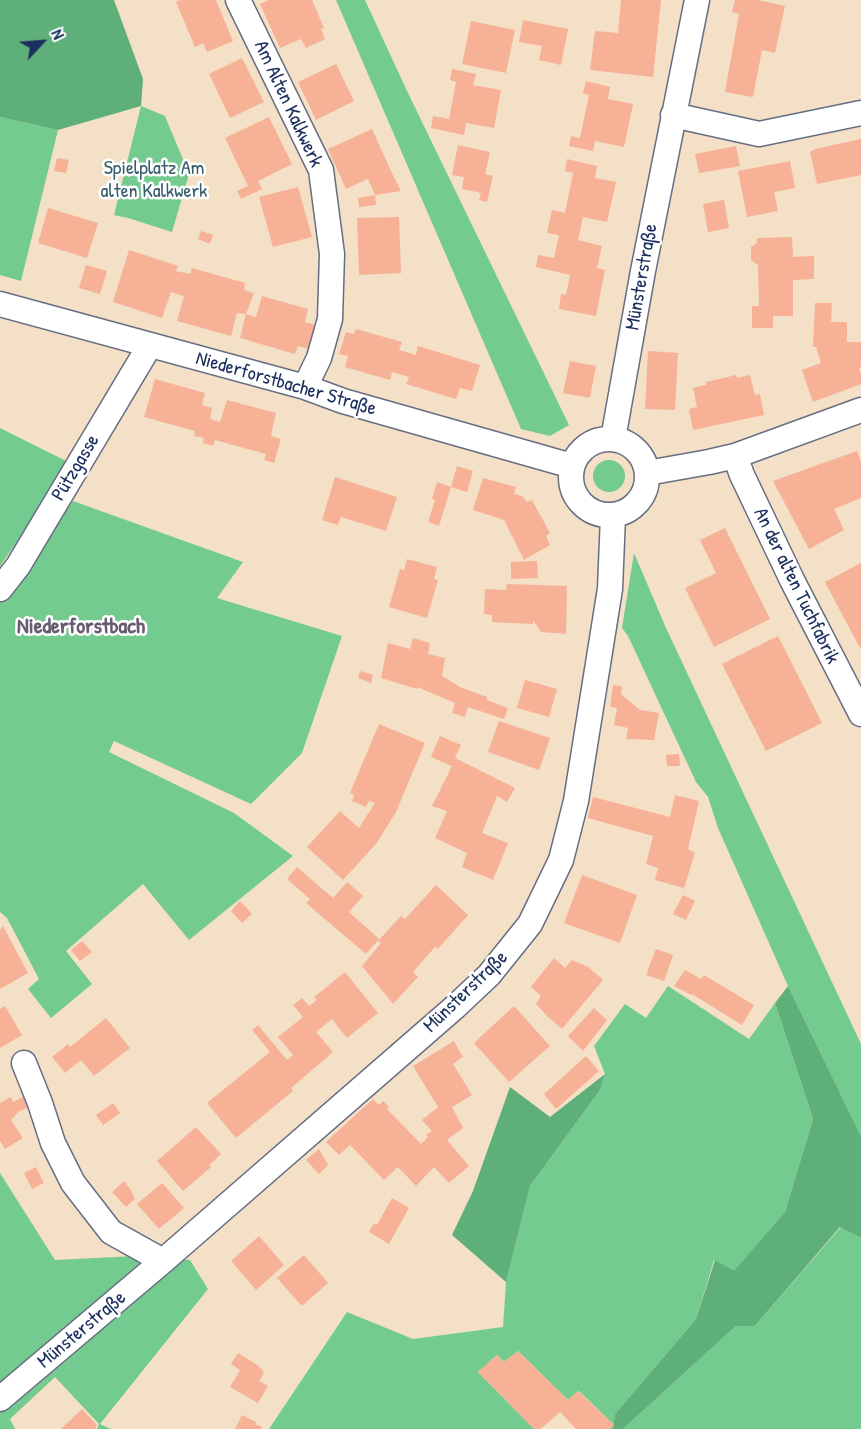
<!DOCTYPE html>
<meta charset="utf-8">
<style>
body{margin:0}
#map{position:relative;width:861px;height:1429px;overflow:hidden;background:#f3e0c6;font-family:"Patrick Hand",sans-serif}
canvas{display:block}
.north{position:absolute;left:12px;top:12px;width:60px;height:60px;-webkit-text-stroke:4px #fff;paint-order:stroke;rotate:64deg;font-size:16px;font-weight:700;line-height:24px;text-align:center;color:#1b2f5e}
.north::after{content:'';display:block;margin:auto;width:21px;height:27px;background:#1b2f5e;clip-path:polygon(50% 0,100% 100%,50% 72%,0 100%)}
</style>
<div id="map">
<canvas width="861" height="1429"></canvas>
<div class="north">N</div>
</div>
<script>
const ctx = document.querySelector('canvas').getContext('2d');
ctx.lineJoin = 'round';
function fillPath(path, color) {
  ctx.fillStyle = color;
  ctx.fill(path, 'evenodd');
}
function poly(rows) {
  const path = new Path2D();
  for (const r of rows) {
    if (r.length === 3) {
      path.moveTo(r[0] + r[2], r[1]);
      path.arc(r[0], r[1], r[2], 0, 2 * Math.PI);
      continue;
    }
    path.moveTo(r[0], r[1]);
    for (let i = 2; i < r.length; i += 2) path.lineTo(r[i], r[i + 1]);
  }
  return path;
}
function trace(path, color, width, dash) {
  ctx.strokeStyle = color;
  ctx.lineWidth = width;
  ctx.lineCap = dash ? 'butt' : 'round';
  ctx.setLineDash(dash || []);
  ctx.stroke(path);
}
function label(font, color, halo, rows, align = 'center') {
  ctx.font = font + ' "Patrick Hand",sans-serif';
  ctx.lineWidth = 5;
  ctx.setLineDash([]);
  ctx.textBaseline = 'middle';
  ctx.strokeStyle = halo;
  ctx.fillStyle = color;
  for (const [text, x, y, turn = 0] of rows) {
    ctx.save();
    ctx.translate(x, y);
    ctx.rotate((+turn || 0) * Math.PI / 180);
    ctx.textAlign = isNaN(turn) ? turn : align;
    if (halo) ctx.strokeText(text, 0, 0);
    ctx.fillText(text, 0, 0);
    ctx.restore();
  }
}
fillPath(poly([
 [336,0,365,0,407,91,569,425,550,436,521,429],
 [141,106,165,116,189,174,172,232,128,218,114,215],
 [0,117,58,130,21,281,0,275],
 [0,428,66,461,60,480,0,566],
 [609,476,16],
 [73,501,243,562,217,598,342,636,302,753,251,804,114,741,109,752,234,813,293,856,189,940,143,884,66,951,92,984,51,1018,28,989,39,979,7,918,0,912,0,603],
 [634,553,666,628,861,1044,861,1136,788,986,718,828,708,797,696,782,628,636,622,628],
 [668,986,749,1039,775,1003,813,1119,785,1212,734,1272,714,1260,696,1319,615,1414,613,1429,610,1429,613,1424,579,1391,568,1400,518,1351,504,1362,497,1355,478,1372,534,1429,269,1429,347,1312,413,1339,503,1327,506,1282,530,1186,600,1090,605,1074,594,1046,625,1004,646,1018],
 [0,1173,55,1260,136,1256,190,1260,208,1289,100,1424,111,1429,97,1429,99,1424,55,1377,10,1419,15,1429,0,1429],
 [841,1227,861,1238,861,1429,623,1429,736,1326,755,1326]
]), '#74cb90');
fillPath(poly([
 [0,0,114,0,143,79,141,106,58,130,0,117],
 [788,986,861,1136,861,1238,840,1227,755,1326,736,1326,623,1429,613,1429,615,1414,696,1319,715,1260,734,1271,785,1212,813,1119,775,1003],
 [605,1074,600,1090,530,1186,506,1282,452,1235,473,1191,510,1087,550,1117]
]), '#5faf7a');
fillPath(poly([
 [180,0,216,0,233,41,207,52,203,43,195,47,176,2],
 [269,0,312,0,324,28,321,29,325,39,306,48,301,39,280,48,260,4],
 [621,0,661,0,653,77,590,70,595,31,618,33],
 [735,0,758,0,785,6,775,53,762,50,753,97,725,92,739,14,732,12],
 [523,20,568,29,561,65,539,60,542,46,519,42],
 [471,21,515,30,506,73,462,64],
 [242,58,264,102,230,118,209,74],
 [336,64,354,101,316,120,298,82],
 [452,69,476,74,473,85,501,90,494,128,466,123,464,135,431,128,433,116,449,119,456,82,450,80],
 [586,81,610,87,608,99,633,104,624,147,595,141,593,151,569,146,571,136,580,138,589,95,583,93],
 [269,117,292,164,258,181,262,189,241,199,237,191,248,186,225,138],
 [372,129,390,169,401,191,375,195,368,179,346,189,328,149],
 [861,139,861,175,817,184,810,152,815,149],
 [458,145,490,152,485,174,493,176,487,202,479,200,481,193,462,189,464,177,452,175],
 [736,146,740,166,699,173,695,154],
 [57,158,69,160,66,173,54,171],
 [567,159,597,166,595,178,616,182,607,222,583,217,578,240,602,246,597,268,605,270,596,316,559,309,561,294,566,295,570,275,536,267,538,255,554,258,559,235,547,233,552,210,565,213,573,173,565,171],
 [790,161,795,188,774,192,778,211,747,217,738,171],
 [298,187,312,237,273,247,259,197],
 [375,195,376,205,359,207,358,198],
 [724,200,729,228,708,232,703,204],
 [48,208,98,223,87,258,38,243],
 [399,217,401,273,359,275,357,218],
 [201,231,213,235,210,244,198,239],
 [792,237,793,257,814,256,814,279,793,280,793,316,773,316,773,328,752,328,752,306,759,306,758,265,751,260,751,247,757,243,757,238],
 [129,250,178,266,176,271,190,274,192,268,245,283,244,290,254,293,246,314,237,313,231,336,177,321,184,296,171,292,162,318,113,302],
 [86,265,107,271,100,294,79,288],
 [262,296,308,309,305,322,316,325,309,349,298,346,295,354,240,338,246,314,256,317],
 [815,303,832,303,831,322,847,322,847,342,861,342,861,367,859,368,861,373,861,384,813,402,802,370,821,363,816,347,813,347],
 [356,329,402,342,399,350,416,355,418,346,480,365,472,391,460,388,456,399,406,384,409,377,392,372,390,380,345,367,348,356,339,354,346,332,354,334],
 [648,351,678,353,675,410,645,409],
 [570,361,596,366,590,398,563,393],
 [736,375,737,378,750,375,755,395,760,394,764,415,693,430,689,409,697,407,693,388,706,385,706,382],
 [155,379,205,393,202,405,212,408,210,419,220,422,227,400,276,413,271,436,281,439,274,463,264,460,266,454,215,440,213,446,203,443,204,438,194,436,195,431,144,417],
 [857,451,861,462,861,498,834,509,844,530,809,549,773,481],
 [457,466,473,471,467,492,451,487],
 [335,477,397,497,386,531,341,517,338,525,322,520],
 [483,478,516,487,514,494,522,496,527,502,532,500,550,533,546,536,550,545,524,560,504,520,473,510],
 [437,482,451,487,439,526,428,522,435,500,432,499],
 [725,528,770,619,714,647,685,588,716,573,700,540],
 [407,559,437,567,434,579,438,580,427,618,389,607,400,569,404,570],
 [537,561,538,578,511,579,511,562],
 [861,563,861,650,825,582],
 [507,584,567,586,566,634,541,632,533,620,533,624,492,622,492,615,484,614,485,589,506,590],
 [778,636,822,723,766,751,722,664],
 [413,638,430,643,428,654,445,658,442,676,460,687,487,697,487,700,508,708,504,719,468,707,465,717,452,713,455,703,417,687,417,689,381,678,388,643,410,649],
 [360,671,373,675,371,683,358,678],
 [525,680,557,689,549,717,517,708],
 [613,685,622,686,621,694,640,710,659,713,654,740,626,739,628,728,614,725,617,708,610,707],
 [499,721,550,738,539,770,488,752],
 [379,724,425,743,396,812,376,844,343,880,307,847,340,811,359,828,375,803,369,801,366,807,352,801,354,795,350,793],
 [440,736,461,745,455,758,515,788,507,802,497,796,482,833,508,843,493,880,462,867,467,853,435,838,447,811,432,806,452,766,431,757],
 [679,754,680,766,667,766,666,755],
 [675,795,699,801,688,849,695,853,684,888,655,880,658,868,646,864,653,836,588,818,593,797,670,817],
 [297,867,333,898,347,882,363,896,349,912,379,939,366,954,306,903,310,899,287,879],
 [582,875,637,895,620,943,564,923],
 [436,885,468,915,438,949,435,947,413,972,418,977,393,1004,362,966,381,943,378,941,401,916,405,919],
 [683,895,695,901,686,920,673,914],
 [240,901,252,914,242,923,231,911],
 [3,926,28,973,0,989,0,930],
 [82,941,92,952,80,961,71,950],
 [656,949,673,955,664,981,646,975],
 [554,958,565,968,572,960,588,967,603,980,562,1029,547,1016,536,1004,541,996,531,987],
 [685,970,701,979,704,975,754,1005,742,1025,692,994,691,995,674,986],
 [345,972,378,1013,347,1038,332,1019,316,1032,333,1052,291,1088,293,1091,236,1138,207,1103,270,1052,252,1030,258,1025,287,1060,293,1055,278,1037,303,1017,293,1005,302,998,309,1006,317,1000,314,997],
 [5,1006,22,1035,0,1048,0,1009],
 [514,1006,550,1046,509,1082,474,1043],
 [594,1008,607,1020,583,1051,568,1036],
 [106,1018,130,1048,94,1076,81,1060,65,1073,52,1057,68,1044,70,1047],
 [454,1041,463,1057,453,1064,472,1095,452,1107,463,1128,447,1140,469,1166,449,1183,434,1167,416,1186,398,1167,384,1180,350,1145,339,1155,326,1142,373,1099,379,1105,383,1101,389,1107,387,1109,421,1144,428,1137,426,1135,432,1131,422,1120,438,1107,413,1066],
 [586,1056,599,1071,556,1109,544,1094],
 [25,1096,30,1107,18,1112,11,1120,23,1138,5,1149,0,1141,0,1103,11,1097,13,1102],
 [113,1103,120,1113,103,1125,96,1115],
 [196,1127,221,1154,209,1165,211,1167,183,1191,157,1161],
 [319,1149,328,1165,319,1174,306,1160],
 [36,1167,44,1183,32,1189,24,1173],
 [124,1181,131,1190,135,1199,126,1207,112,1192],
 [162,1183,184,1208,159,1229,137,1204],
 [392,1198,409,1208,389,1244,369,1232,374,1223,377,1225],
 [259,1236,284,1265,256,1290,231,1261],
 [304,1255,328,1283,302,1306,277,1278],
 [518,1351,568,1400,578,1391,614,1425,610,1429,576,1429,560,1412,541,1429,534,1429,478,1372,497,1355,504,1362],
 [238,1353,259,1366,264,1373,259,1381,268,1386,258,1403,230,1387,240,1370,231,1364],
 [82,1409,97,1425,95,1429,61,1429],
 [242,1415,256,1422,255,1424,262,1427,261,1429,235,1429]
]), '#f6b197');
const minor = poly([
 [238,0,321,170,332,254,330,319,319,358,305,387],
 [673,115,759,134,861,113],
 [0,304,305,387,343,401,572,466],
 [609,477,38],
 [613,439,643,271,697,0],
 [735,456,742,475,792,580,861,714],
 [647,473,709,462,735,456,861,410],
 [0,589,18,566,150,345],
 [24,1063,40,1103,53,1143,73,1183,111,1232,163,1261],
 [0,1399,163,1261,455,1007,489,975,530,924,561,860,576,801,610,589,613,516]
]);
trace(minor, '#676d82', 27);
trace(minor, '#fff', 24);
label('20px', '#1b2f5e', '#fff', [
 ["Am Alten Kalkwerk",288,104,65],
 ["Münsterstraße",642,277,-80],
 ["Niederforstbacher Straße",286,384,16],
 ["Pützgasse",76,468,-59],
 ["An der alten Tuchfabrik",796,586,64],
 ["Münsterstraße",466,992,-44],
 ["Münsterstraße",82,1330,-40]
]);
label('20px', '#365e6d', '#fff', [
 ["Spielplatz Am",154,169],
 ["alten Kalkwerk",154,192]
]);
label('bold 22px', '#685c72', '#fff', [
 ["Niederforstbach",81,627]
]);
</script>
